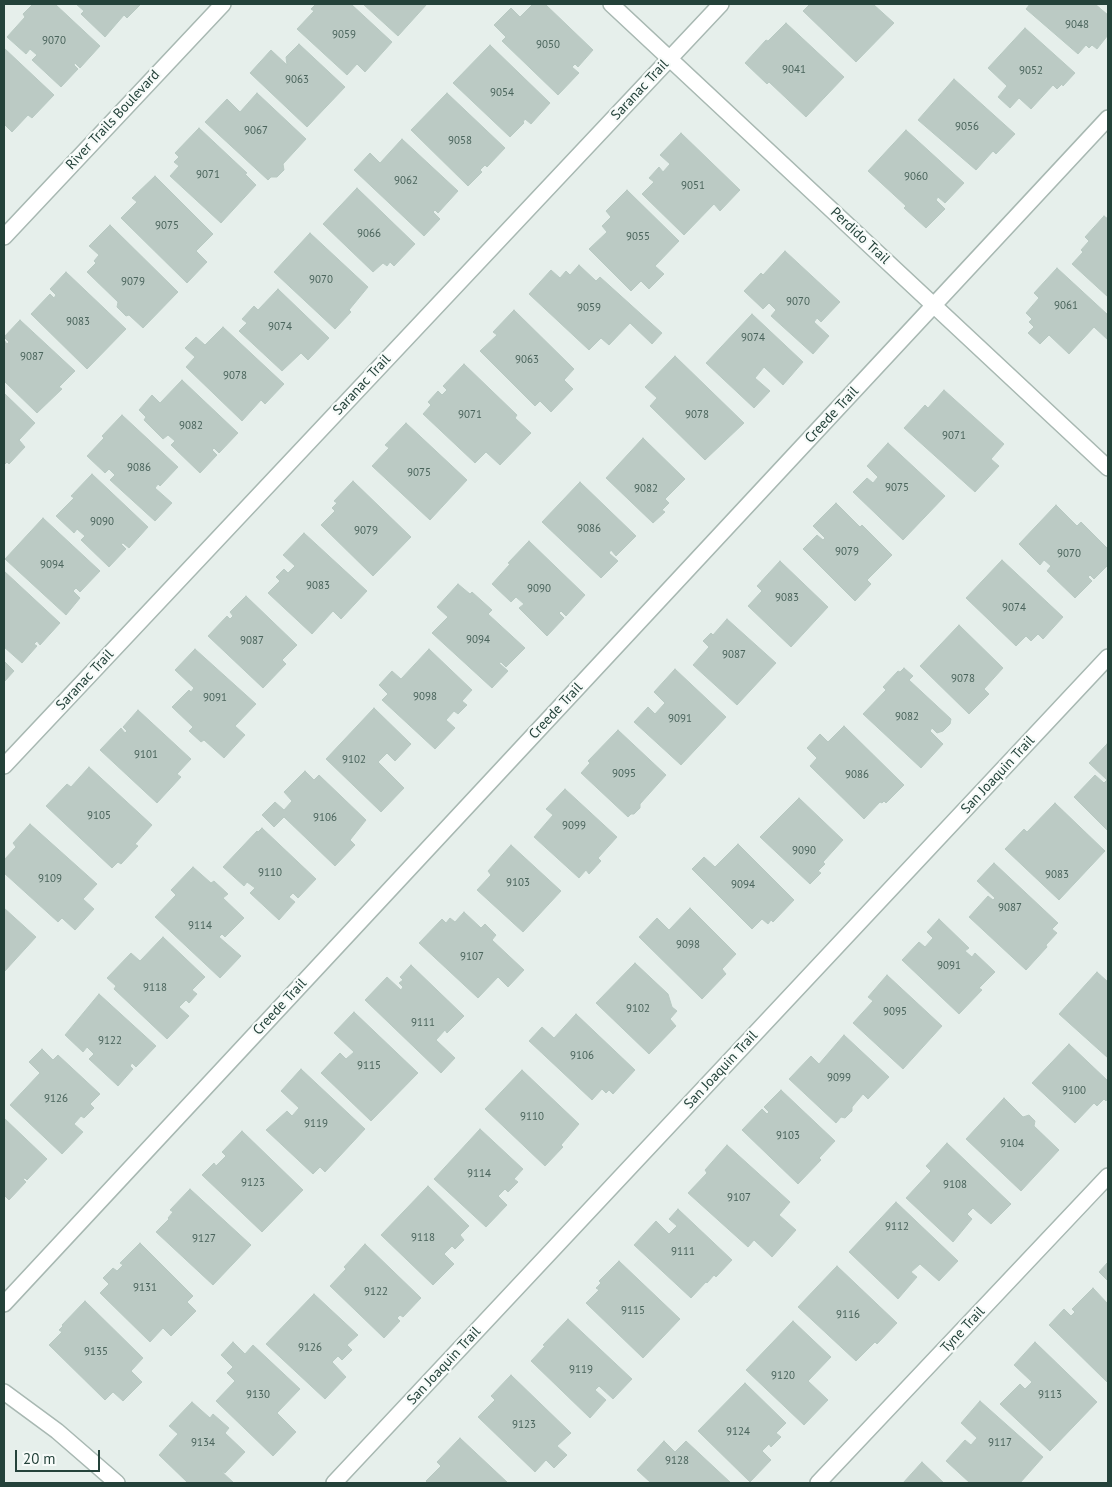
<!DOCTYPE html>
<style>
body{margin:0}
#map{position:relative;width:1112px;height:1487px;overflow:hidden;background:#e6efeb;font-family:"PT Sans",sans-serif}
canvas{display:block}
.frame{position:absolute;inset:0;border:5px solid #24423a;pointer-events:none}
.scale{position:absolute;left:15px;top:1450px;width:85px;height:22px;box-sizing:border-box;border:2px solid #24423a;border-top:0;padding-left:6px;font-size:15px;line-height:18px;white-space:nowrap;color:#24423a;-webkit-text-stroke:4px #f7fbf9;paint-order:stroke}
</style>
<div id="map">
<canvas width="1112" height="1487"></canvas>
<div class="frame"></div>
<div class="scale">20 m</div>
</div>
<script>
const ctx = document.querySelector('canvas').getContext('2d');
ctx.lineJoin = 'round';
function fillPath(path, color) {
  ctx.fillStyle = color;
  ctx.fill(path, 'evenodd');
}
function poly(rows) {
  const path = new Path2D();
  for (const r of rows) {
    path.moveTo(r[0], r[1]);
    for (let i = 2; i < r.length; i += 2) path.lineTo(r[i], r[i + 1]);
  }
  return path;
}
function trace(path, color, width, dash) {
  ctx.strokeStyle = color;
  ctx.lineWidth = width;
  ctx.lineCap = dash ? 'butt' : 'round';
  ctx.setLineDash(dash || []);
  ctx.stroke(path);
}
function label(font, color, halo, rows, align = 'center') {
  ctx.font = font + ' "PT Sans",sans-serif';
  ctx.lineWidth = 4.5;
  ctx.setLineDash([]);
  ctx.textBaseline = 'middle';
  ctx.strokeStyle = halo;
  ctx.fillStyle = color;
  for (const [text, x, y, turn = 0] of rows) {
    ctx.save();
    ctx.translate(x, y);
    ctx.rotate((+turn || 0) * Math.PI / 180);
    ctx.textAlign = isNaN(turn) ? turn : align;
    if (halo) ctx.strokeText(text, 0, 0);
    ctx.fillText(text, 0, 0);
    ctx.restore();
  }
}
const building = poly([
 [33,4,55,4,100,46,80,68,75,63,74,65,78,69,61,87,32,60,37,55,30,49,26,54,7,37,25,17,23,14,33,4],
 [76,4,141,4,127,18,124,15,105,37,81,14,84,11,76,4],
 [316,4,351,4,392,42,365,72,357,64,347,75,297,29,314,11,311,9,316,4],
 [363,4,427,4,398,36,363,4],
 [533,4,545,4,593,50,578,67,575,64,572,67,579,73,558,95,502,41,506,37,494,25,511,8,520,17,533,4],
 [810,4,873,4,894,23,856,62,803,11,810,4],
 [1030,4,1095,4,1108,15,1108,35,1097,49,1092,45,1089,48,1086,45,1078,54,1026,9,1030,4],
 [786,23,844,77,806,117,769,82,767,84,745,63,766,40,768,41,786,23],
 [1025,28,1075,73,1063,86,1062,84,1057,89,1053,85,1031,109,1019,98,1010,108,998,97,1007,86,988,68,1025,28],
 [299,44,345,87,307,127,250,73,271,50,287,65,286,57,299,44],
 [490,45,550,103,531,124,525,119,523,122,524,123,510,137,453,83,490,45],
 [4,48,54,95,32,118,28,115,12,132,4,124,4,48],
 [954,79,1015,134,996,154,993,151,976,170,918,120,954,79],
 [257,93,306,139,283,164,284,170,277,177,271,177,268,180,205,122,227,99,240,112,257,93],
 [447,93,505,148,487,167,485,165,480,170,482,172,468,186,411,130,447,93],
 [199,128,247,173,245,174,256,185,221,223,170,176,179,166,174,162,179,157,175,153,199,128],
 [906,130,964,183,945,203,938,197,936,200,945,209,926,228,904,208,906,206,868,171,906,130],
 [681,133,740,190,720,211,714,204,684,235,642,194,654,182,649,178,659,167,663,172,670,164,660,155,681,133],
 [402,139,458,191,438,213,435,210,433,212,440,219,424,236,354,170,370,153,380,163,402,139],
 [155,176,213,234,196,251,207,262,187,283,121,218,137,202,132,198,155,176],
 [357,188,415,244,394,266,390,262,387,266,383,263,373,272,323,224,357,188],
 [627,190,679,241,655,266,664,274,649,289,641,281,631,291,589,249,607,232,602,226,611,217,606,211,627,190],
 [1104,216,1108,219,1108,297,1072,264,1083,252,1081,250,1089,241,1085,237,1104,216],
 [110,225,178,292,143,328,129,315,126,316,117,307,118,302,87,272,96,263,94,261,99,255,89,246,110,225],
 [310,233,368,287,349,310,351,312,335,329,274,272,310,233],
 [785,251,840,302,821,322,817,318,814,322,829,336,813,354,771,316,776,310,769,303,763,309,744,291,761,273,763,275,785,251],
 [579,265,596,281,600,277,662,333,652,344,630,323,609,345,601,338,589,350,529,294,551,270,560,278,566,271,570,275,579,265],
 [1057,268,1108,315,1108,340,1094,327,1069,354,1049,335,1040,344,1028,333,1034,327,1029,322,1032,319,1026,313,1039,298,1034,293,1057,268],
 [66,272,126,329,87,369,31,314,50,294,54,298,56,295,50,289,66,272],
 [278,289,329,338,308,360,301,353,282,371,239,331,247,323,242,319,254,306,258,310,278,289],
 [514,310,574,369,564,380,573,389,551,412,540,401,535,406,480,351,497,335,493,332,514,310],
 [752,314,803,362,783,385,764,367,755,378,770,391,754,408,706,363,752,314],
 [20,320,75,371,59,387,62,389,37,413,4,381,4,340,7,344,9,342,4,337,20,320],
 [223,327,284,384,265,404,261,400,242,421,186,367,195,357,185,348,196,337,205,345,223,327],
 [675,356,744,423,705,460,650,406,657,398,645,387,675,356],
 [464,364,517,415,515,418,531,433,500,465,486,452,475,463,423,414,431,405,428,402,438,391,442,395,447,390,443,386,464,364],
 [182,380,238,433,219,453,214,448,212,450,217,455,200,473,171,445,175,441,168,435,163,439,144,420,146,417,139,410,152,395,160,403,182,380],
 [944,390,1004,444,991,459,999,466,975,492,904,428,925,405,928,408,944,390],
 [4,393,35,423,19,440,25,447,9,464,7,462,4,465,4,393],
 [122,415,178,467,160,486,158,484,155,488,172,503,155,521,110,480,115,475,109,469,105,473,87,456,104,438,102,436,122,415],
 [406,423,467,480,430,520,372,466,389,448,385,445,406,423],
 [643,438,685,479,665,499,669,503,662,510,665,512,653,523,606,478,643,438],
 [888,443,945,496,903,540,853,492,867,478,873,483,878,477,867,466,888,443],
 [92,474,148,527,129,548,123,543,121,544,126,549,109,567,81,540,85,536,77,529,74,533,56,516,74,498,71,496,92,474],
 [353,481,411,537,373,576,321,525,335,511,332,508,337,503,334,501,353,481],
 [580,482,636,536,616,556,611,550,609,553,618,561,601,578,542,522,580,482],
 [836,503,860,527,862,525,892,555,867,580,871,584,855,601,803,549,817,535,823,540,825,538,813,526,836,503],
 [1056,505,1077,526,1081,522,1108,549,1108,565,1094,579,1090,575,1088,577,1092,581,1075,598,1047,571,1051,566,1044,560,1040,565,1019,544,1056,505],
 [43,518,100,571,80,592,76,588,73,591,80,598,66,615,5,559,43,518],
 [304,533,367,591,341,619,333,611,312,634,268,593,280,581,276,577,284,569,288,573,295,566,283,555,304,533],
 [529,541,585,595,566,616,561,611,559,613,564,618,547,636,519,608,524,604,516,597,511,602,492,584,510,564,508,563,529,541],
 [1002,560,1063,617,1043,639,1038,634,1031,641,1026,636,1016,646,966,598,1002,560],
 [780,561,828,607,791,647,748,606,762,591,757,586,780,561],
 [4,571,60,623,40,645,37,641,34,644,37,646,22,663,4,647,4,571],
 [458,584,470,594,472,592,492,610,488,614,525,648,506,667,501,662,499,663,508,671,492,688,432,633,448,617,437,607,458,584],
 [246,596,297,645,282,660,286,664,263,688,208,636,227,616,230,619,233,616,230,612,246,596],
 [727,619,776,663,737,705,693,665,709,647,703,641,711,633,713,635,727,619],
 [959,625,1003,668,984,689,989,694,969,714,920,666,959,625],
 [195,649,256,704,235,726,245,735,224,758,204,740,201,742,189,731,193,727,172,707,189,690,191,692,194,688,175,670,195,649],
 [429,649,472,690,462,701,467,705,458,714,454,711,446,720,455,728,435,749,382,700,388,694,379,685,392,671,401,679,429,649],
 [4,661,14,671,4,682,4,661],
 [904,668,913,676,909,680,951,719,950,724,943,731,937,733,932,728,930,731,943,744,921,768,863,714,886,690,883,687,898,671,900,672,904,668],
 [675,669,726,717,681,765,634,722,648,707,655,714,665,703,654,692,675,669],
 [374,708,411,744,395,761,387,753,378,762,404,788,381,812,326,759,374,708],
 [138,710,191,759,177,774,181,777,157,803,100,750,121,728,125,733,127,731,123,727,138,710],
 [844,726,904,785,886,803,884,801,882,803,880,802,864,819,810,766,817,758,807,748,820,734,828,742,844,726],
 [618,730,666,775,640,804,640,808,634,814,631,814,628,817,581,773,590,763,588,761,618,730],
 [1107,744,1108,745,1108,831,1074,797,1095,775,1104,783,1107,780,1089,763,1107,744],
 [89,767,152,825,135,844,138,846,121,864,118,862,112,868,46,806,67,784,71,787,89,767],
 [305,771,314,780,319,775,366,820,350,840,355,845,335,866,284,817,274,827,262,815,275,802,284,810,292,801,284,792,305,771],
 [565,789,617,837,598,858,601,861,589,874,586,870,579,878,534,837,553,815,546,809,565,789],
 [799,798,843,840,823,862,825,864,818,871,821,873,810,884,760,837,799,798],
 [1055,803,1105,851,1059,900,1005,849,1024,829,1027,832,1055,803],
 [30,824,97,884,83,899,94,909,75,930,62,918,58,922,4,873,4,860,16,847,13,843,30,824],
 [262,828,316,879,298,898,293,893,289,897,295,902,279,920,250,893,255,888,247,882,244,886,223,867,257,831,258,832,262,828],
 [738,844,794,900,773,922,771,920,768,924,762,919,752,929,692,869,704,857,715,867,738,844],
 [511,845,561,891,523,932,477,890,491,875,488,871,511,845],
 [994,863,1058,923,1052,929,1057,933,1046,945,1047,947,1026,970,969,917,988,896,993,900,995,898,977,881,994,863],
 [193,867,211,883,214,881,228,894,223,898,244,918,225,937,222,934,219,937,241,956,220,978,155,917,176,895,171,890,193,867],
 [4,908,36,937,4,972,4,908],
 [690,908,736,954,722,969,726,974,702,999,639,937,657,918,669,930,690,908],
 [464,912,481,928,485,924,496,935,492,940,524,970,508,987,498,977,478,998,419,943,442,919,446,923,450,918,455,922,464,912],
 [939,919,969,948,965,951,972,957,975,953,995,972,979,988,982,990,959,1014,902,960,919,942,925,947,933,938,927,932,939,919],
 [163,937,205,977,192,990,197,994,189,1003,186,1000,179,1007,189,1016,167,1039,114,989,116,986,107,978,131,953,140,961,163,937],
 [635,963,668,994,672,1007,677,1011,670,1019,676,1026,649,1054,596,1003,635,963],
 [411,965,464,1016,447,1033,445,1030,436,1040,455,1058,441,1073,365,1000,387,977,401,990,403,987,399,983,403,980,400,977,411,965],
 [1097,972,1108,982,1108,1058,1059,1014,1097,972],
 [887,975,942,1026,903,1069,853,1023,873,1001,868,997,887,975],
 [99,994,156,1046,136,1067,132,1063,130,1066,133,1069,118,1086,89,1059,94,1054,87,1047,83,1052,65,1035,99,994],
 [354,1012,418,1073,371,1121,321,1073,340,1053,346,1059,354,1052,334,1033,354,1012],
 [576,1014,635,1070,613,1094,609,1090,606,1093,602,1089,592,1100,529,1041,542,1027,554,1038,576,1014],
 [844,1035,889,1077,868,1099,863,1094,852,1107,852,1111,845,1118,841,1117,836,1123,789,1079,811,1056,819,1064,844,1035],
 [1069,1044,1108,1081,1108,1098,1106,1101,1104,1099,1097,1106,1094,1103,1075,1123,1032,1083,1069,1044],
 [42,1049,53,1060,58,1055,100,1094,90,1104,94,1108,84,1118,81,1116,74,1124,83,1132,62,1154,10,1105,40,1073,29,1062,42,1049],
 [301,1069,365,1129,325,1172,320,1167,313,1174,266,1130,287,1111,292,1116,299,1108,281,1091,301,1069],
 [522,1070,579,1124,561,1145,563,1147,545,1166,485,1109,522,1070],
 [781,1090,835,1141,819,1158,821,1160,798,1184,742,1130,762,1109,767,1114,769,1112,764,1107,781,1090],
 [1004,1098,1023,1117,1029,1115,1035,1121,1034,1126,1059,1150,1021,1191,966,1139,1004,1098],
 [4,1118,47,1159,27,1180,25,1178,23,1179,26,1182,9,1200,4,1195,4,1118],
 [480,1129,523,1169,514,1179,518,1182,508,1192,505,1189,498,1196,507,1205,486,1227,434,1179,480,1129],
 [242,1131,303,1190,262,1232,202,1175,214,1163,216,1166,226,1156,222,1152,242,1131],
 [947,1143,1011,1204,991,1224,973,1208,967,1214,972,1219,953,1242,906,1198,931,1171,926,1166,947,1143],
 [727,1145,790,1202,779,1215,796,1230,772,1257,754,1240,748,1247,688,1193,707,1173,705,1170,727,1145],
 [428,1186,469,1226,460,1235,464,1240,455,1249,452,1246,444,1254,454,1264,433,1285,381,1235,428,1186],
 [190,1189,251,1245,213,1285,156,1232,169,1219,168,1218,173,1212,170,1210,190,1189],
 [896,1202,958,1261,939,1281,920,1264,911,1272,917,1277,898,1299,849,1252,896,1202],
 [678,1209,732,1260,716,1277,714,1275,707,1283,706,1282,691,1298,634,1245,656,1221,669,1234,677,1226,669,1219,678,1209],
 [140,1243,193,1296,187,1302,196,1311,171,1336,163,1328,150,1342,100,1293,109,1284,103,1278,113,1268,117,1271,123,1265,120,1263,140,1243],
 [365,1244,421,1298,403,1317,400,1315,397,1318,400,1321,384,1338,330,1286,346,1269,344,1267,365,1244],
 [619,1261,680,1319,643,1358,586,1303,599,1290,596,1288,601,1283,599,1281,619,1261],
 [1108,1262,1108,1281,1099,1272,1108,1262],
 [837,1266,897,1323,877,1344,875,1342,856,1361,798,1307,837,1266],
 [1093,1288,1108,1304,1107,1382,1049,1325,1064,1309,1071,1316,1075,1312,1072,1309,1093,1288],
 [314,1294,358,1335,347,1345,352,1350,342,1360,338,1356,332,1362,346,1377,325,1399,266,1344,314,1294],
 [85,1301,143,1358,131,1371,142,1382,123,1401,113,1392,105,1400,49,1345,62,1332,59,1330,63,1326,62,1325,85,1301],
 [568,1319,632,1379,613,1399,599,1386,595,1390,606,1400,590,1418,531,1361,545,1346,543,1345,568,1319],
 [793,1321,831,1357,808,1381,828,1400,804,1425,746,1370,793,1321],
 [233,1342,245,1354,253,1345,300,1389,277,1413,296,1432,273,1456,216,1401,235,1381,227,1373,233,1367,221,1355,233,1342],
 [1035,1342,1097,1402,1050,1451,1000,1404,1020,1384,1025,1389,1032,1382,1014,1365,1035,1342],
 [511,1375,571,1433,557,1446,567,1455,554,1468,546,1460,535,1472,478,1417,495,1400,491,1396,511,1375],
 [745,1383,786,1423,776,1433,781,1437,771,1447,769,1444,762,1451,771,1460,750,1482,698,1431,745,1383],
 [980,1401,1043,1457,1020,1483,970,1483,946,1461,965,1440,971,1445,977,1438,961,1423,980,1401],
 [192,1402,210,1418,213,1414,229,1428,225,1433,245,1452,225,1473,221,1471,234,1483,188,1483,159,1455,178,1434,169,1426,192,1402],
 [460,1438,508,1483,428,1483,426,1481,441,1466,437,1462,460,1438],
 [664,1441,675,1452,686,1441,731,1483,651,1483,637,1470,664,1441],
 [922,1462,944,1483,903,1483,922,1462]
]);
fillPath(building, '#bbcac4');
trace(building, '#b8c9c2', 1);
const minor = poly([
 [611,4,1108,468],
 [4,237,223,4],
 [4,766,721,4],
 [4,1304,1108,118],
 [4,1392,57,1431,117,1483],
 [334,1483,1108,657],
 [818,1483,1108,1176]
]);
trace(minor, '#a8b8b2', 18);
trace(minor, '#fff', 15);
label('11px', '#4a645c', null, [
 ["9048",1077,25],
 ["9059",344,35],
 ["9070",54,41],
 ["9050",548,45],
 ["9041",794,70],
 ["9052",1031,71],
 ["9063",297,80],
 ["9054",502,93],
 ["9056",967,127],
 ["9067",256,131],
 ["9058",460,141],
 ["9071",208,175],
 ["9060",916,177],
 ["9062",406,181],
 ["9051",693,186],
 ["9075",167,226],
 ["9066",369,234],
 ["9055",638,237],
 ["9070",321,280],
 ["9079",133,282],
 ["9070",798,302],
 ["9061",1066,306],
 ["9059",589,308],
 ["9083",78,322],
 ["9074",280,327],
 ["9074",753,338],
 ["9087",32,357],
 ["9063",527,360],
 ["9078",235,376],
 ["9071",470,415],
 ["9078",697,415],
 ["9082",191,426],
 ["9071",954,436],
 ["9086",139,468],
 ["9075",419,473],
 ["9075",897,488],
 ["9082",646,489],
 ["9090",102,522],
 ["9086",589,529],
 ["9079",366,531],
 ["9079",847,552],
 ["9070",1069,554],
 ["9094",52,565],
 ["9083",318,586],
 ["9090",539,589],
 ["9083",787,598],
 ["9074",1014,608],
 ["9094",478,640],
 ["9087",252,641],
 ["9087",734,655],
 ["9078",963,679],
 ["9098",425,697],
 ["9091",215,698],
 ["9082",907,717],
 ["9091",680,719],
 ["9101",146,755],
 ["9102",354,760],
 ["9095",624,774],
 ["9086",857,775],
 ["9105",99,816],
 ["9106",325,818],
 ["9099",574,826],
 ["9090",804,851],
 ["9110",270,873],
 ["9083",1057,875],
 ["9109",50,879],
 ["9103",518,883],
 ["9094",743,885],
 ["9087",1010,908],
 ["9114",200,926],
 ["9098",688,945],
 ["9107",472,957],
 ["9091",949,966],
 ["9118",155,988],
 ["9102",638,1009],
 ["9095",895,1012],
 ["9111",423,1023],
 ["9122",110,1041],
 ["9106",582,1056],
 ["9115",369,1066],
 ["9099",839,1078],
 ["9100",1074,1091],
 ["9126",56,1099],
 ["9110",532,1117],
 ["9119",316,1124],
 ["9103",788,1136],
 ["9104",1012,1144],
 ["9114",479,1174],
 ["9123",253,1183],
 ["9108",955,1185],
 ["9107",739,1198],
 ["9112",897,1227],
 ["9118",423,1238],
 ["9127",204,1239],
 ["9111",683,1252],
 ["9131",145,1288],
 ["9122",376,1292],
 ["9115",633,1311],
 ["9116",848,1315],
 ["9126",310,1348],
 ["9135",96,1352],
 ["9119",581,1370],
 ["9120",783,1376],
 ["9130",258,1395],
 ["9113",1050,1395],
 ["9123",524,1425],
 ["9124",738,1432],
 ["9134",203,1443],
 ["9117",1000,1443],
 ["9128",677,1461]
]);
label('14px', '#24423a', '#f7fbf9', [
 ["Saranac Trail",640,90,-47],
 ["River Trails Boulevard",113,120,-47],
 ["Perdido Trail",860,236,43],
 ["Saranac Trail",362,385,-47],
 ["Creede Trail",832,415,-47],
 ["Saranac Trail",85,680,-47],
 ["Creede Trail",556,711,-47],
 ["San Joaquin Trail",998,775,-47],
 ["Creede Trail",280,1007,-47],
 ["San Joaquin Trail",721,1070,-47],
 ["Tyne Trail",963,1330,-47],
 ["San Joaquin Trail",444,1366,-47]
]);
</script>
